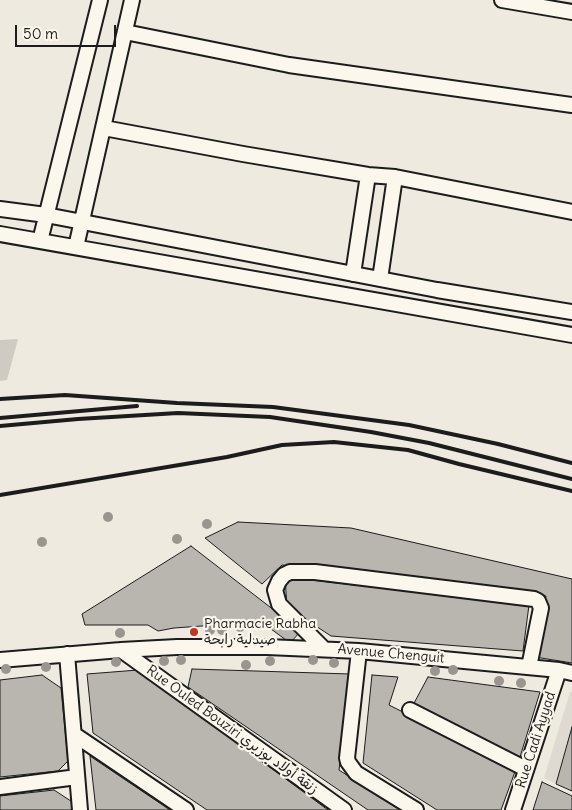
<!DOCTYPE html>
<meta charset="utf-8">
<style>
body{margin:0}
#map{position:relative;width:572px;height:810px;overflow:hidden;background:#eeeadf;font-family:Delius,sans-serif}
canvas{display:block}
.scale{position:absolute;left:15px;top:25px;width:101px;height:22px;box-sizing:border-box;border:2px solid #1c1c1c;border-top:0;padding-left:6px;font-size:15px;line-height:18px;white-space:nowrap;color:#1c1c1c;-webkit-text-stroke:4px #fbf7ec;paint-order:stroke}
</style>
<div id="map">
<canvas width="572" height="810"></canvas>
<div class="scale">50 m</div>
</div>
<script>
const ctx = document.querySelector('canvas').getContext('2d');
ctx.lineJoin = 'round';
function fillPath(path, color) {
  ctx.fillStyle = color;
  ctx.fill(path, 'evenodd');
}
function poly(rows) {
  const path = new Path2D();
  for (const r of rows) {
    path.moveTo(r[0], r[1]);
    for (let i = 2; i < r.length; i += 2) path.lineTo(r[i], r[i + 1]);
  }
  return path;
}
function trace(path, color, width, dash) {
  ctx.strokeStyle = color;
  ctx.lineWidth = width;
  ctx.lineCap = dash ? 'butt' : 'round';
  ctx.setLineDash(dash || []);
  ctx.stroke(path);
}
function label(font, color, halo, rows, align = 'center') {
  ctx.font = font + ' Delius,"Playpen Sans Arabic",sans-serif';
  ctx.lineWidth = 4.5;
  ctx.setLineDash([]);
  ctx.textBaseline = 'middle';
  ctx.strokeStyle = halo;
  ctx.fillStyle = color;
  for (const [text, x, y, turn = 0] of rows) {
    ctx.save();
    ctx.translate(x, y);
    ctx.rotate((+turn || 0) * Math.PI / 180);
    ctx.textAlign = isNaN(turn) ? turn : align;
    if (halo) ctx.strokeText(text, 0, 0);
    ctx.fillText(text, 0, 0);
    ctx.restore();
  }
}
fillPath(poly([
 [570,692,572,692,572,791,544,778]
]), '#dedad1');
fillPath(poly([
 [18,339,7,380,0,381,0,340]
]), '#ceccc2');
const building = poly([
 [238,522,351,528,572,579,572,663,535,657,546,596,282,565,262,584,205,538,238,522],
 [191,546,301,631,290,643,267,626,244,623,174,628,158,631,148,625,85,625,82,614,191,546],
 [285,577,529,605,523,651,331,636,287,607,285,577],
 [192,669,350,674,339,770,400,810,368,810,188,687,192,669],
 [138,670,328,810,207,810,93,733,87,674,138,670],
 [42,675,61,688,68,761,58,771,0,777,0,680,42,675],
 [372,675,398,677,389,705,516,769,501,810,437,810,363,763,372,675],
 [428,677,540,692,520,757,413,705,428,677],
 [572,727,572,791,556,784,572,727],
 [90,756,170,810,96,810,90,756],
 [542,782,572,796,572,810,533,810,542,782],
 [54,790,74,803,74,810,0,810,0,796,54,790]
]);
fillPath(building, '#b9b6af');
trace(building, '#1c1c1c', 1);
const minor = poly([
 [502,0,572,12],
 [125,32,289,65,572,105],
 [104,128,243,154,368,175,395,177,572,212],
 [0,209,46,215,437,290,572,312],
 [0,234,572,335],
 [40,241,100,0],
 [76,247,132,0],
 [353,274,368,175],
 [380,279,395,177],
 [324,649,279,604,275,590,279,581,284,575,290,572,315,572,534,599,538,601,541,608,529,667],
 [121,650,344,810],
 [359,651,347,758,348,762,356,773,416,810],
 [67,654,80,810],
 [0,660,121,650,177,647,267,647,359,651,559,670,572,673],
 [410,710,526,769],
 [75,735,186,810],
 [0,787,77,777],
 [513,810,559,670]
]);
trace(minor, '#1c1c1c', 18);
trace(minor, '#fbf7ec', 14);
trace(poly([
 [0,399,65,395,177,403,273,407,409,425,498,444,572,463],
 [0,418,137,406],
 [0,426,78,419,178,413,270,417,371,432,429,443,572,479],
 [0,495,227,457,282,445,334,442,408,450,459,464,572,491]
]), '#1c1c1c', 4);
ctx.fillStyle = '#98968f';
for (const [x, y] of [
 [108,517],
 [207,524],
 [177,539],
 [42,542],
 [240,627],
 [210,630],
 [222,630],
 [120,633],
 [181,660],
 [313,660],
 [164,661],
 [270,661],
 [116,662],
 [334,663],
 [246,665],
 [46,667],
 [6,669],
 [453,670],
 [435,671],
 [499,681],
 [521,683]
]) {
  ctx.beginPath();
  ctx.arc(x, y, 5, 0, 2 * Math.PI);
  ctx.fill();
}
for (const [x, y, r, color] of [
 [194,632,5,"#c8321e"]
]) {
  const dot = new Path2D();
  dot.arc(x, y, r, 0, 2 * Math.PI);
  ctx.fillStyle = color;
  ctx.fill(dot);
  trace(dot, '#fbf7ec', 2);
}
label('14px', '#1c1c1c', '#fbf7ec', [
 ["Pharmacie Rabha",204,624],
 ["صيدلية رابحة",204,640]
], 'left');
label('14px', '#1c1c1c', '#fbf7ec', [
 ["Avenue Chenguit",391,654,5],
 ["Rue Ouled Bouziri زنقة أولاد بوزيري",232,730,36],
 ["Rue Cadi Ayyad",536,740,-72]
]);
</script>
